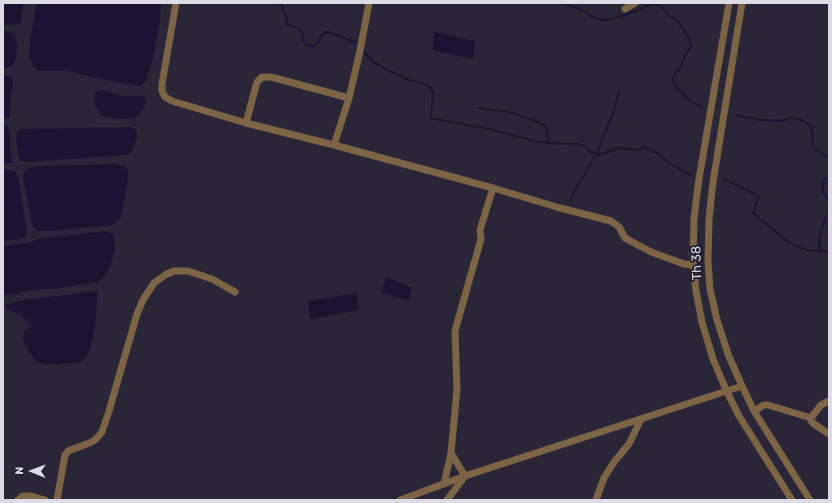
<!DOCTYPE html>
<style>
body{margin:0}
#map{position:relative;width:832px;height:503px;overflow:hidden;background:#2a2637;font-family:Rubik,sans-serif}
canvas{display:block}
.frame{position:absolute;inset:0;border:4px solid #dddbe6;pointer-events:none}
.north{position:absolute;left:12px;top:451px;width:40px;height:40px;-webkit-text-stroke:3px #201d2c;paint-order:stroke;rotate:271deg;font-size:11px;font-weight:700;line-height:16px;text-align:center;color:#dddbe6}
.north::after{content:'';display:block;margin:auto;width:14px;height:18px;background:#dddbe6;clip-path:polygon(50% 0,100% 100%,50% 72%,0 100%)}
</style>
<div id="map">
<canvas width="832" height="503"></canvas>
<div class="frame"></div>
<div class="north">N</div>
</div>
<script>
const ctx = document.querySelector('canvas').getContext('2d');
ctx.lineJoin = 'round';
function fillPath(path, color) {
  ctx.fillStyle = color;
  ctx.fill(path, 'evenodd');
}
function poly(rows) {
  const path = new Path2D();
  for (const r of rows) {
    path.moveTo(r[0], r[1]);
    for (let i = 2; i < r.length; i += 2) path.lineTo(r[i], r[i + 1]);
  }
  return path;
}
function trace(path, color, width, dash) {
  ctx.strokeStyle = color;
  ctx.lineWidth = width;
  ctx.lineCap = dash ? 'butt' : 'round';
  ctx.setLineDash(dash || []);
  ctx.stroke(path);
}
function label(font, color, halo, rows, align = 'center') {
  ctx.font = font + ' Rubik,sans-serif';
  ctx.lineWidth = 3.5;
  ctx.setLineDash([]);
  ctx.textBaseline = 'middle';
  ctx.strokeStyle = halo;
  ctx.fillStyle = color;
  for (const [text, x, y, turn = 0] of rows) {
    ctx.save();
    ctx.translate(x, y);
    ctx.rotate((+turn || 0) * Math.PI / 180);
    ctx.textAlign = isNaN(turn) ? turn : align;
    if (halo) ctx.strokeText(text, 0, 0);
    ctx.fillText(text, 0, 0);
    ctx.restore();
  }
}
fillPath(poly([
 [3,3,24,3,20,24,14,25,3,24],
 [37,3,161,3,160,21,153,59,146,81,140,86,95,78,68,71,38,71,33,66,29,57,30,40],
 [3,30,14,34,17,43,17,53,14,65,6,68,3,68],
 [434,32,475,41,473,59,433,50],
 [3,75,12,77,13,84,11,93,10,118,3,117],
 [102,90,122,96,143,96,146,99,144,108,136,118,119,119,102,116,98,111,94,102,96,92],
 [3,124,8,126,10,134,10,150,13,163,3,164],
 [130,127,136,129,137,138,132,151,127,155,27,162,20,161,18,154,16,140,17,133,21,129],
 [114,164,125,166,128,171,127,186,121,217,112,225,47,231,37,231,33,227,25,189,23,177,24,171,30,168,42,166],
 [7,170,15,171,18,176,27,232,24,238,3,242,3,171],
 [107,231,113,234,115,241,115,250,110,266,104,277,98,282,53,289,29,290,20,293,3,296,3,246,28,243,37,239],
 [386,277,412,288,409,301,381,293],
 [98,291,95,327,89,354,81,362,51,365,36,362,24,344,23,337,25,331,32,326,21,315,7,309,5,305,23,300],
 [357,293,359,310,310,319,308,301]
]), '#1c1333');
trace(poly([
 [277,3,282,5,283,10,287,17,286,23,288,25,298,28,302,32,303,40,307,45,313,46,318,43,321,36,326,32,332,33,356,43],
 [561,3,578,8,596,19,608,20,639,10,649,5,654,4,661,5,668,15,677,20,689,38,691,47,683,59,680,68,675,73,673,80,676,87,689,100,701,107],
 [363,50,373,62,396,74,410,80,422,83,430,87,433,93,431,118,489,129,534,141,548,143,579,144,585,146,589,151,596,155,608,152,619,148,641,150,644,146,647,149,659,154,670,164,691,175],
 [478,108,509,112,541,123,547,128,548,143],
 [735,115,761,120,781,121,791,118,799,119,810,125,813,132,812,143,814,148,829,158],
 [829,177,825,179,822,186,823,192,829,200],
 [724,179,759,196,753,213,790,243,810,251,820,250,829,252],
 [570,201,578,185,596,155,613,113,619,91],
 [820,250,819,245,821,232,824,221,829,215]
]), '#1c1333', 2);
trace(poly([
 [176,3,162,84,162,91,165,97,172,101,246,123,334,145,493,188,560,208,611,221,619,227,625,238,651,252,684,264,693,265],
 [729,3,699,179,694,218,693,265,696,291,702,322,713,359,727,392,739,416,792,500],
 [742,3,713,182,709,219,708,262,710,289,717,320,728,354,742,386,754,411,810,500],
 [625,9,635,3],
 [246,123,257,82,262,77,271,77,349,98],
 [334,145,349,98,360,51,369,3],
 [829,401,821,405,811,418,811,421,814,424,829,434],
 [754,411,764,405,768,405,811,418],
 [444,484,451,453,457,389,455,331,481,239,480,230,493,188],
 [18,500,23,496,31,496,45,500],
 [57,500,65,455,68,451,92,442,96,439,102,432,109,411,137,314,143,300,154,283,165,275,174,271,188,271,212,279,235,292],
 [400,500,465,476,742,386],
 [447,500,465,476,451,453],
 [596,500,604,478,614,462,629,444,641,419]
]), '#7c6445', 7);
label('13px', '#dddbe6', '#201d2c', [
 ["Th 38",697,263,-92]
]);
</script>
